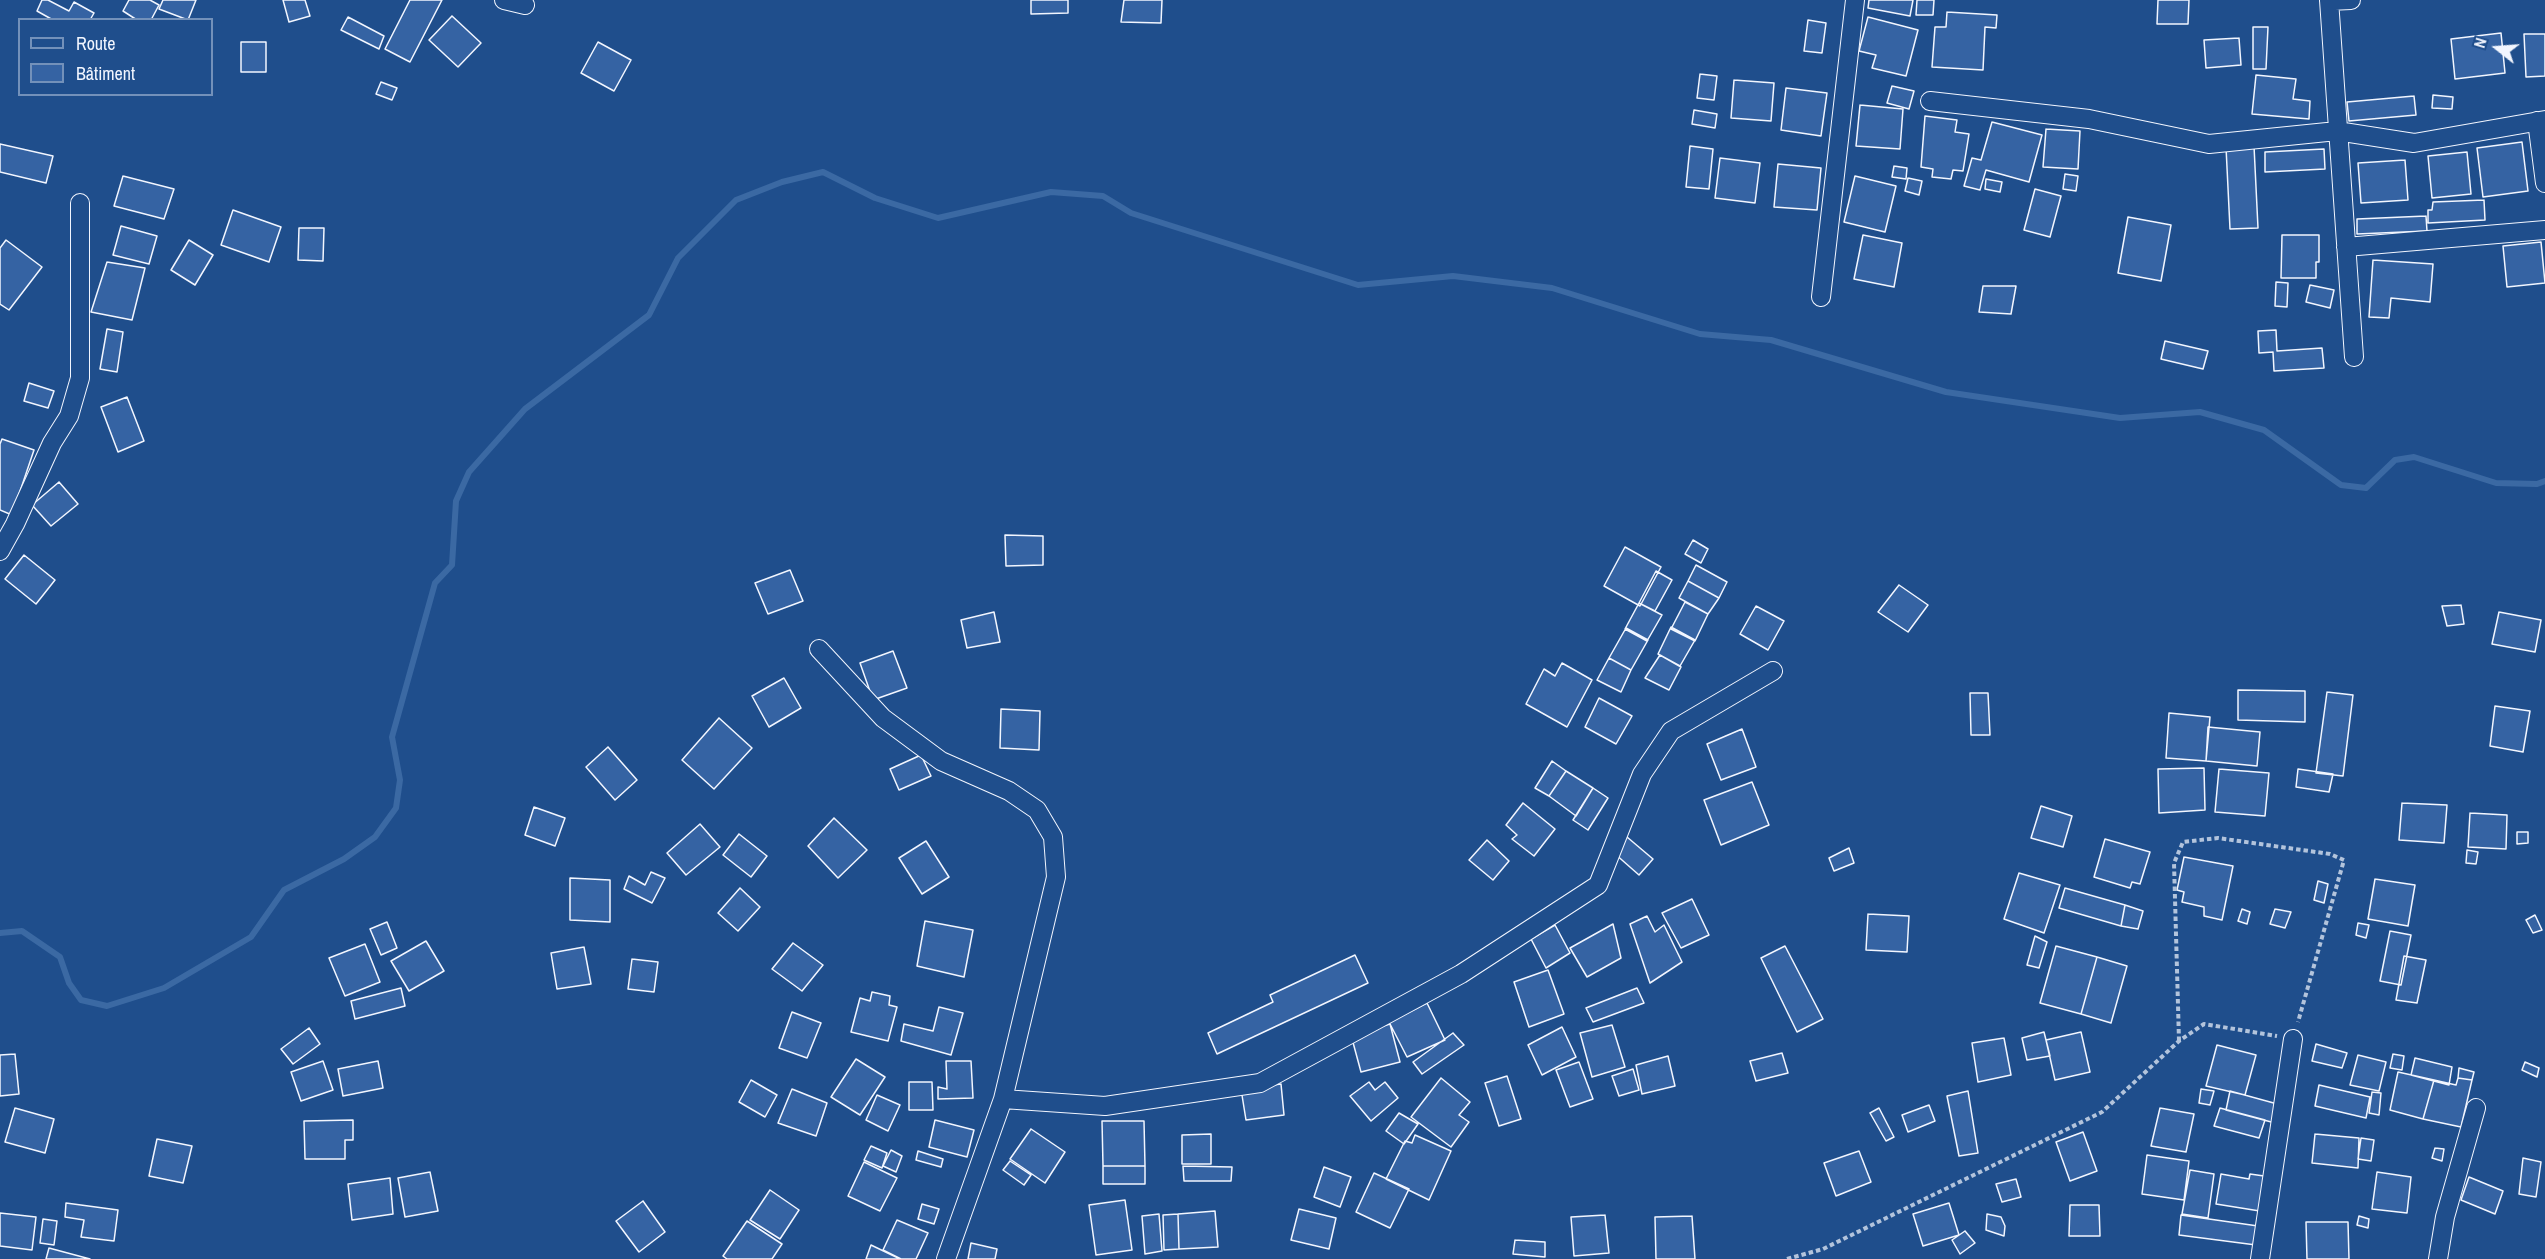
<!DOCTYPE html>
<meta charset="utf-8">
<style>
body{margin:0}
#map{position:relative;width:2545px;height:1259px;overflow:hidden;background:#1f4e8c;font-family:"Archivo Narrow",sans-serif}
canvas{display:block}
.legend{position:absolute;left:18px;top:18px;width:195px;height:78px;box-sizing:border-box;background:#1f4e8c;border:2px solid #7391ba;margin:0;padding:8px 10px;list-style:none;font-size:18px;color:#f2f6ff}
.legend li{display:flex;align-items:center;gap:12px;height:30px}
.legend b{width:30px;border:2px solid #7391ba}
.north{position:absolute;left:2467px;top:18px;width:60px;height:60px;-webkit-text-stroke:4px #1f4e8c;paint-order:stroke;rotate:287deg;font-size:16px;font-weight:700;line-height:24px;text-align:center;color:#f2f6ff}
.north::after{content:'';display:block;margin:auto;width:21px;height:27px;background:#f2f6ff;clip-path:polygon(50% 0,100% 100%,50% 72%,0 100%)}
</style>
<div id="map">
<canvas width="2545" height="1259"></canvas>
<ul class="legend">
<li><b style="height:8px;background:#1f4e8c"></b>Route</li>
<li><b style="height:16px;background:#3563a3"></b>Bâtiment</li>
</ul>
<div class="north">N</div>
</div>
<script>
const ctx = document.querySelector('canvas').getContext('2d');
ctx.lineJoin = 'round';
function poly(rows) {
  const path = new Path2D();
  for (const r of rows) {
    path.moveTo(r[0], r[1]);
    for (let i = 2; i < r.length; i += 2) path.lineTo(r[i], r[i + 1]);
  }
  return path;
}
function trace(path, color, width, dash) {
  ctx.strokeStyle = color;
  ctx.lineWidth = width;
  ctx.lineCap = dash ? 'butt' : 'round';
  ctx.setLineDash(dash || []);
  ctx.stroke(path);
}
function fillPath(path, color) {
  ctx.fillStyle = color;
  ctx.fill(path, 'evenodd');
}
trace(poly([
 [0,933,22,931,60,957,69,983,81,1000,107,1006,164,988,251,937,284,890,344,859,375,837,396,808,400,780,392,737,435,583,452,565,456,501,469,472,525,409,649,315,678,258,736,200,782,182,823,172,875,198,938,218,1051,192,1103,196,1131,213,1358,285,1453,276,1552,288,1700,334,1771,340,1946,392,2120,418,2200,412,2264,430,2341,485,2366,488,2395,460,2414,457,2496,483,2537,484,2545,481]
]), '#3b69a3', 6);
const building = poly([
 [42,0,48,0,69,11,74,2,94,13,90,20,53,20,37,11,42,0],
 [129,0,150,0,159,5,151,20,137,20,123,11,129,0],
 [163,0,196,0,188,20,159,9,163,0],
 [283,0,305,0,310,16,289,22,283,0],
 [410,0,442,0,410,62,385,49,410,0],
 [1031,0,1068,0,1068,13,1031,14,1031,0],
 [1124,0,1162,0,1161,23,1121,22,1124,0],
 [1869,0,1913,0,1910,16,1868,8,1869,0],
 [1917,0,1934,0,1933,15,1916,15,1917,0],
 [2158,0,2189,0,2188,24,2157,24,2158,0],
 [1947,12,1997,15,1996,28,1985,27,1983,70,1932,67,1935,27,1946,27,1947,12],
 [452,16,481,43,458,67,429,40,452,16],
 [348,17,384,36,379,49,341,30,348,17],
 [1868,17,1918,30,1906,76,1872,68,1876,55,1859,51,1868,17],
 [1808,20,1826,23,1822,53,1804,51,1808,20],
 [2253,27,2268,27,2266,69,2253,69,2253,27],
 [2501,33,2505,73,2455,79,2451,39,2501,33],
 [2524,34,2545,34,2545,76,2526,77,2524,34],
 [2239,38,2241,65,2206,68,2204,40,2239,38],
 [241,42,266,42,266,72,241,72,241,42],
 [598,42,631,60,614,91,581,73,598,42],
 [1700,74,1717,76,1714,100,1697,98,1700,74],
 [2256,75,2296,79,2293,99,2310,101,2309,119,2252,114,2256,75],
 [1734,80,1774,83,1771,121,1731,118,1734,80],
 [381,82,397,88,392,100,376,94,381,82],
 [1892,86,1914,91,1909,109,1887,103,1892,86],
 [1786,88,1827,93,1821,136,1781,130,1786,88],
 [2433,95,2453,97,2452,109,2432,108,2433,95],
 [2414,96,2416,115,2349,121,2347,102,2414,96],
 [1860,105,1903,109,1900,149,1856,146,1860,105],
 [1694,110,1717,114,1715,128,1692,124,1694,110],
 [1925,116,1957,120,1955,132,1969,134,1963,171,1953,170,1951,179,1932,177,1933,169,1921,167,1925,116],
 [1992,122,2042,135,2029,182,1986,170,1980,190,1964,186,1972,158,1981,160,1992,122],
 [2046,129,2080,131,2078,169,2043,167,2046,129],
 [2522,142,2528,191,2483,197,2477,148,2522,142],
 [0,144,53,156,46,183,0,172,0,144],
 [1690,146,1713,149,1709,189,1686,187,1690,146],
 [2254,146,2258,228,2230,229,2226,147,2254,146],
 [2324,149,2325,169,2265,172,2265,152,2324,149],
 [2467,152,2471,194,2432,198,2428,156,2467,152],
 [1720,158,1760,163,1755,203,1715,198,1720,158],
 [2405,160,2408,200,2361,203,2358,163,2405,160],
 [1778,164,1821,168,1817,210,1774,207,1778,164],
 [1894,166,1907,168,1906,179,1892,177,1894,166],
 [2065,174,2078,176,2076,191,2063,189,2065,174],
 [123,176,174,189,164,219,114,206,123,176],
 [1855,176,1896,186,1885,232,1844,222,1855,176],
 [1908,178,1922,181,1919,195,1905,191,1908,178],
 [1986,179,2002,182,2000,192,1985,189,1986,179],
 [2035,189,2061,196,2050,237,2024,230,2035,189],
 [2484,200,2485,220,2428,223,2428,210,2432,210,2433,202,2484,200],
 [233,210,281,227,269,262,221,245,233,210],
 [2426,216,2427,231,2357,234,2357,219,2426,216],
 [2128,217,2171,225,2161,281,2118,273,2128,217],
 [121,226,157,236,149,264,113,255,121,226],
 [299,228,324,228,323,261,298,260,299,228],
 [1863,235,1902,243,1894,287,1854,279,1863,235],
 [2282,235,2319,235,2319,262,2316,262,2316,278,2281,278,2282,235],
 [6,240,42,267,9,310,0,304,0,248,6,240],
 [189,240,213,255,195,285,171,270,189,240],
 [2541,242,2545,283,2507,287,2503,246,2541,242],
 [2373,260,2433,264,2430,302,2391,298,2389,318,2369,317,2373,260],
 [107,262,145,268,132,320,91,312,107,262],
 [2276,282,2288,283,2287,307,2275,306,2276,282],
 [2310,285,2334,290,2330,308,2306,302,2310,285],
 [1983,286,2016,286,2011,314,1979,312,1983,286],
 [107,329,123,332,117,372,100,369,107,329],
 [2276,330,2277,351,2322,348,2324,368,2274,371,2273,352,2259,353,2258,331,2276,330],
 [2165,341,2208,351,2203,369,2161,359,2165,341],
 [29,383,54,391,48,408,24,401,29,383],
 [127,397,144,441,118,452,101,407,127,397],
 [2,439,34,450,12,515,0,510,0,444,2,439],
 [59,482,78,504,51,526,32,505,59,482],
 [1005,535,1043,536,1043,565,1006,566,1005,535],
 [1693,540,1708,549,1701,563,1685,554,1693,540],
 [1625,547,1661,567,1640,606,1604,586,1625,547],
 [24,555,55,580,36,604,5,579,24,555],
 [1696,565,1727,582,1719,598,1688,581,1696,565],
 [790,570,803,601,768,614,755,583,790,570],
 [1656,571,1672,580,1655,611,1639,603,1656,571],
 [1688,581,1719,598,1708,614,1679,598,1688,581],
 [1899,585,1928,605,1908,632,1878,612,1899,585],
 [1685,602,1708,614,1695,641,1671,629,1685,602],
 [1639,603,1662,615,1647,641,1625,629,1639,603],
 [2461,605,2464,624,2447,626,2442,606,2461,605],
 [1756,606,1784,621,1768,650,1740,634,1756,606],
 [994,612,1000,642,967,648,961,620,994,612],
 [2499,612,2541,620,2535,652,2492,644,2499,612],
 [1671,627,1695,640,1680,666,1658,654,1671,627],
 [1626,628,1648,640,1631,670,1609,658,1626,628],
 [893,651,907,688,873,700,860,663,893,651],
 [1660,655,1681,667,1669,690,1645,678,1660,655],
 [1609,658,1631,670,1621,692,1597,680,1609,658],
 [1562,663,1592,680,1567,727,1526,704,1544,669,1555,676,1562,663],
 [784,678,801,708,769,727,752,696,784,678],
 [2238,690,2305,691,2305,722,2238,720,2238,690],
 [2327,692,2353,695,2343,776,2316,773,2327,692],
 [1970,693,1988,693,1990,735,1971,735,1970,693],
 [1599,698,1632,716,1616,744,1585,727,1599,698],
 [2495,706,2530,711,2523,752,2490,746,2495,706],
 [1001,709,1040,711,1039,750,1000,748,1001,709],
 [2169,713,2210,717,2206,761,2166,758,2169,713],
 [719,718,752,748,714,789,682,760,719,718],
 [2208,727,2260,732,2257,766,2206,761,2208,727],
 [1742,729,1756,767,1721,780,1707,744,1742,729],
 [608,747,637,780,615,800,586,767,608,747],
 [921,755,931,776,899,790,890,769,921,755],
 [1552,761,1566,771,1549,796,1535,788,1552,761],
 [2204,768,2205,810,2159,813,2158,769,2204,768],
 [2219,769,2269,773,2265,816,2215,812,2219,769],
 [2298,769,2333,774,2329,792,2296,787,2298,769],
 [1566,771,1593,788,1576,816,1549,796,1566,771],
 [1752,782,1769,825,1721,845,1704,800,1752,782],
 [1593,788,1608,798,1588,830,1573,820,1593,788],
 [1523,803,1555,829,1534,856,1512,839,1517,835,1506,825,1523,803],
 [2402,803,2447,805,2444,843,2399,840,2402,803],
 [2041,806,2072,816,2063,847,2031,838,2041,806],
 [534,807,565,818,555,846,525,835,534,807],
 [2470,813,2507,815,2506,849,2468,847,2470,813],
 [834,818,867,850,838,878,808,846,834,818],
 [700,824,720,847,686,875,667,853,700,824],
 [2517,832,2528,832,2528,843,2517,844,2517,832],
 [739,834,767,856,751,877,723,855,739,834],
 [1627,837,1653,859,1639,875,1614,853,1627,837],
 [2105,839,2150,852,2140,884,2132,882,2130,888,2094,877,2105,839],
 [1487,840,1509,861,1493,880,1469,860,1487,840],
 [926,841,949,877,922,894,899,858,926,841],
 [1849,848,1854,863,1834,871,1829,858,1849,848],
 [2467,850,2478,852,2476,864,2466,863,2467,850],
 [2184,857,2233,866,2222,920,2204,916,2204,907,2182,902,2184,892,2177,890,2184,857],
 [651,872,665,878,652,903,624,889,629,876,645,885,651,872],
 [2019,873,2060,885,2044,933,2004,919,2019,873],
 [570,878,610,880,610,922,570,920,570,878],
 [2375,879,2415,885,2408,926,2368,919,2375,879],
 [2318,881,2328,884,2324,903,2314,900,2318,881],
 [740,888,760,907,738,931,718,913,740,888],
 [2065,888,2125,905,2121,926,2059,908,2065,888],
 [1692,899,1709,935,1681,948,1662,913,1692,899],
 [2125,905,2143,911,2138,929,2121,926,2125,905],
 [2242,909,2250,912,2247,924,2238,921,2242,909],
 [2275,909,2291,912,2285,928,2270,924,2275,909],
 [1868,914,1909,916,1907,952,1866,950,1868,914],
 [2535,915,2542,930,2533,933,2526,920,2535,915],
 [1647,916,1655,932,1664,925,1682,962,1650,983,1630,924,1647,916],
 [925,921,973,930,964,977,917,966,925,921],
 [387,922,397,948,381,955,370,929,387,922],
 [2358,923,2369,925,2366,938,2356,935,2358,923],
 [1613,924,1621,958,1587,977,1570,948,1613,924],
 [1555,925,1570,953,1546,968,1531,939,1555,925],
 [2390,931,2411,935,2401,985,2380,981,2390,931],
 [2035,936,2047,942,2039,968,2027,965,2035,936],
 [426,941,444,971,409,991,391,961,426,941],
 [793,943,823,965,802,991,772,969,793,943],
 [365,944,380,982,345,996,329,958,365,944],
 [1785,946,1823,1019,1797,1032,1761,958,1785,946],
 [2056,946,2097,957,2081,1014,2040,1003,2056,946],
 [584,947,591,984,557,989,551,953,584,947],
 [1355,955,1368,983,1217,1054,1208,1033,1273,1002,1270,995,1355,955],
 [2404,956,2426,960,2417,1003,2396,1000,2404,956],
 [2097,957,2127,966,2111,1023,2081,1014,2097,957],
 [632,959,658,962,654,992,628,989,632,959],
 [1548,970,1564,1014,1529,1027,1514,982,1548,970],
 [401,988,405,1006,355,1019,351,1001,401,988],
 [1637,988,1644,1003,1593,1022,1586,1008,1637,988],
 [872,992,890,996,889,1005,897,1007,888,1041,851,1032,860,998,870,1001,872,992],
 [1427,1003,1445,1040,1407,1057,1389,1022,1427,1003],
 [939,1007,963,1013,951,1055,901,1041,904,1024,933,1031,939,1007],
 [792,1012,821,1023,807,1058,779,1048,792,1012],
 [1390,1024,1400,1062,1361,1072,1351,1035,1390,1024],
 [1612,1025,1625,1067,1592,1077,1580,1033,1612,1025],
 [1562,1027,1576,1057,1542,1075,1528,1045,1562,1027],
 [309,1028,320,1044,293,1064,281,1049,309,1028],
 [2044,1032,2050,1056,2027,1060,2022,1038,2044,1032],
 [2081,1032,2090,1072,2055,1080,2046,1040,2081,1032],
 [1453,1033,1464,1045,1422,1074,1413,1062,1453,1033],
 [2004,1038,2011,1075,1978,1082,1972,1043,2004,1038],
 [2316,1044,2347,1053,2342,1068,2312,1061,2316,1044],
 [2217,1045,2256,1055,2245,1095,2206,1086,2217,1045],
 [1782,1053,1788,1073,1756,1081,1750,1061,1782,1053],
 [15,1054,19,1094,0,1096,0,1055,15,1054],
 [2393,1054,2404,1056,2402,1070,2390,1068,2393,1054],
 [2358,1055,2386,1062,2379,1091,2350,1085,2358,1055],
 [1668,1056,1675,1086,1642,1094,1636,1065,1668,1056],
 [2415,1058,2452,1067,2449,1085,2411,1075,2415,1058],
 [856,1059,885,1077,860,1115,831,1097,856,1059],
 [323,1061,333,1090,301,1101,291,1072,323,1061],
 [378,1061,383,1088,343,1096,338,1069,378,1061],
 [946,1061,971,1061,973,1098,938,1099,938,1087,947,1089,946,1061],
 [1579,1062,1593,1099,1570,1107,1556,1070,1579,1062],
 [2525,1062,2539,1068,2537,1077,2522,1070,2525,1062],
 [2459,1068,2474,1072,2472,1080,2458,1078,2459,1068],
 [1633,1069,1639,1090,1619,1096,1612,1076,1633,1069],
 [2398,1072,2434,1080,2423,1119,2390,1110,2398,1072],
 [1507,1076,1521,1119,1499,1126,1485,1083,1507,1076],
 [1441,1078,1470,1102,1459,1115,1469,1122,1451,1147,1411,1117,1441,1078],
 [2458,1078,2472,1080,2461,1127,2423,1119,2434,1080,2456,1085,2458,1078],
 [751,1080,777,1095,765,1117,739,1102,751,1080],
 [909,1082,932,1082,933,1110,909,1110,909,1082],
 [1369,1082,1375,1090,1385,1082,1398,1098,1371,1121,1350,1096,1369,1082],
 [1281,1084,1284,1115,1246,1120,1241,1089,1281,1084],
 [2319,1085,2370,1097,2366,1118,2315,1106,2319,1085],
 [792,1089,827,1103,816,1136,778,1123,792,1089],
 [2201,1089,2214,1091,2210,1105,2199,1103,2201,1089],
 [1968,1091,1978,1153,1959,1156,1947,1096,1968,1091],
 [2230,1091,2281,1105,2275,1123,2226,1110,2230,1091],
 [2372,1092,2381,1093,2379,1115,2369,1113,2372,1092],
 [877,1095,900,1105,888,1131,866,1120,877,1095],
 [1929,1105,1935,1121,1908,1132,1902,1115,1929,1105],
 [15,1108,54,1119,45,1153,5,1142,15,1108],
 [1879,1108,1894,1137,1886,1141,1870,1113,1879,1108],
 [2160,1108,2194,1114,2186,1152,2151,1146,2160,1108],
 [2220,1108,2265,1120,2259,1138,2214,1126,2220,1108],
 [1399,1113,1418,1124,1404,1144,1386,1131,1399,1113],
 [353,1120,353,1140,345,1140,345,1159,305,1159,304,1121,353,1120],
 [935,1120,974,1130,967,1157,929,1147,935,1120],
 [1102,1121,1144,1121,1145,1166,1103,1166,1102,1121],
 [1031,1129,1065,1152,1045,1183,1010,1159,1031,1129],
 [2083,1132,2097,1171,2070,1181,2056,1142,2083,1132],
 [1211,1134,1211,1164,1182,1164,1182,1135,1211,1134],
 [2315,1134,2359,1138,2358,1168,2312,1163,2315,1134],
 [1415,1135,1451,1151,1429,1200,1386,1179,1405,1141,1412,1143,1415,1135],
 [2361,1138,2374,1140,2371,1161,2358,1159,2361,1138],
 [157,1139,192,1146,183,1183,149,1176,157,1139],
 [871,1146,887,1153,882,1168,864,1160,871,1146],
 [2435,1148,2444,1149,2442,1161,2432,1158,2435,1148],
 [891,1150,902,1156,896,1172,883,1166,891,1150],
 [918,1151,943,1159,941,1167,916,1160,918,1151],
 [1859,1151,1871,1182,1836,1196,1824,1163,1859,1151],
 [2147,1155,2189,1161,2184,1200,2142,1194,2147,1155],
 [2523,1158,2541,1162,2536,1197,2519,1194,2523,1158],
 [1010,1161,1031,1175,1024,1185,1003,1170,1010,1161],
 [864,1162,897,1178,880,1211,848,1196,864,1162],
 [1103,1166,1145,1166,1145,1184,1103,1184,1103,1166],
 [1183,1166,1232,1167,1231,1181,1184,1181,1183,1166],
 [1324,1167,1351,1177,1340,1207,1314,1197,1324,1167],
 [2190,1170,2214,1174,2208,1218,2182,1214,2190,1170],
 [430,1172,438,1211,405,1217,398,1178,430,1172],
 [2377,1172,2411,1177,2407,1213,2372,1209,2377,1172],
 [1374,1173,1409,1189,1390,1228,1356,1212,1374,1173],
 [2221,1174,2249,1179,2250,1174,2271,1177,2266,1212,2216,1204,2221,1174],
 [2469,1177,2503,1191,2495,1214,2461,1200,2469,1177],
 [390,1178,393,1214,352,1220,348,1184,390,1178],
 [2016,1179,2021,1197,2002,1202,1996,1184,2016,1179],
 [770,1190,799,1210,780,1239,750,1220,770,1190],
 [1125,1200,1132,1250,1096,1255,1089,1205,1125,1200],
 [643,1201,665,1232,639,1252,616,1221,643,1201],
 [66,1203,118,1210,114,1241,81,1237,84,1220,65,1217,66,1203],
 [1949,1203,1959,1235,1923,1246,1913,1214,1949,1203],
 [922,1204,939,1209,934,1224,918,1219,922,1204],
 [2070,1205,2099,1205,2100,1236,2069,1236,2070,1205],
 [1299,1209,1336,1218,1329,1249,1291,1240,1299,1209],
 [1215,1211,1218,1247,1179,1249,1178,1214,1215,1211],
 [0,1213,36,1217,32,1250,0,1246,0,1213],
 [1159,1214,1162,1251,1145,1254,1142,1216,1159,1214],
 [1178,1214,1179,1249,1164,1250,1163,1215,1178,1214],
 [1987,1214,2001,1217,2005,1226,2004,1236,1986,1230,1987,1214],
 [1605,1215,1609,1253,1574,1256,1571,1217,1605,1215],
 [2181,1215,2258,1226,2256,1245,2179,1235,2181,1215],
 [1692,1216,1695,1259,1656,1259,1655,1217,1692,1216],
 [2359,1216,2369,1219,2368,1228,2357,1225,2359,1216],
 [43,1219,57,1221,54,1245,40,1243,43,1219],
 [897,1220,928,1233,916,1259,901,1259,883,1250,897,1220],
 [747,1221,782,1244,772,1259,727,1259,723,1256,747,1221],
 [2306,1222,2348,1222,2349,1259,2307,1259,2306,1222],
 [1965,1231,1975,1243,1960,1254,1952,1240,1965,1231],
 [1515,1240,1545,1242,1545,1257,1513,1254,1515,1240],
 [971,1243,997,1249,995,1259,968,1259,971,1243],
 [871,1245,900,1259,866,1259,871,1245],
 [49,1248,90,1259,46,1259,49,1248]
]);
fillPath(building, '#3563a3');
trace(building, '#f2f6ff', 1.5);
const street = poly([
 [504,0,525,5],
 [2329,0,2354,357],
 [2329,1,2351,0],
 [1930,101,2089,119,2209,144,2337,131,2414,143,2545,120],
 [2537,121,2545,183],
 [2346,247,2545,230],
 [1821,297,1855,0],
 [0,551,15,524,52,443,69,416,80,378,80,203],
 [819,649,883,718,941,761,1009,791,1037,810,1053,837,1056,877,1003,1099,946,1259],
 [1003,1099,1105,1106,1260,1083,1461,974,1598,885,1642,774,1671,731,1773,671],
 [2260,1259,2293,1039],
 [2438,1259,2445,1217,2476,1108]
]);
trace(street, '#f2f6ff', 20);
trace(poly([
 [2179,1041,2174,863,2183,842,2218,838,2330,854,2344,860,2298,1022],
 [1787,1259,1823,1249,2102,1112,2179,1041,2204,1024,2277,1036]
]), '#b3c4dc', 4, [4.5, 3]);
trace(street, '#1f4e8c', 18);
</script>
